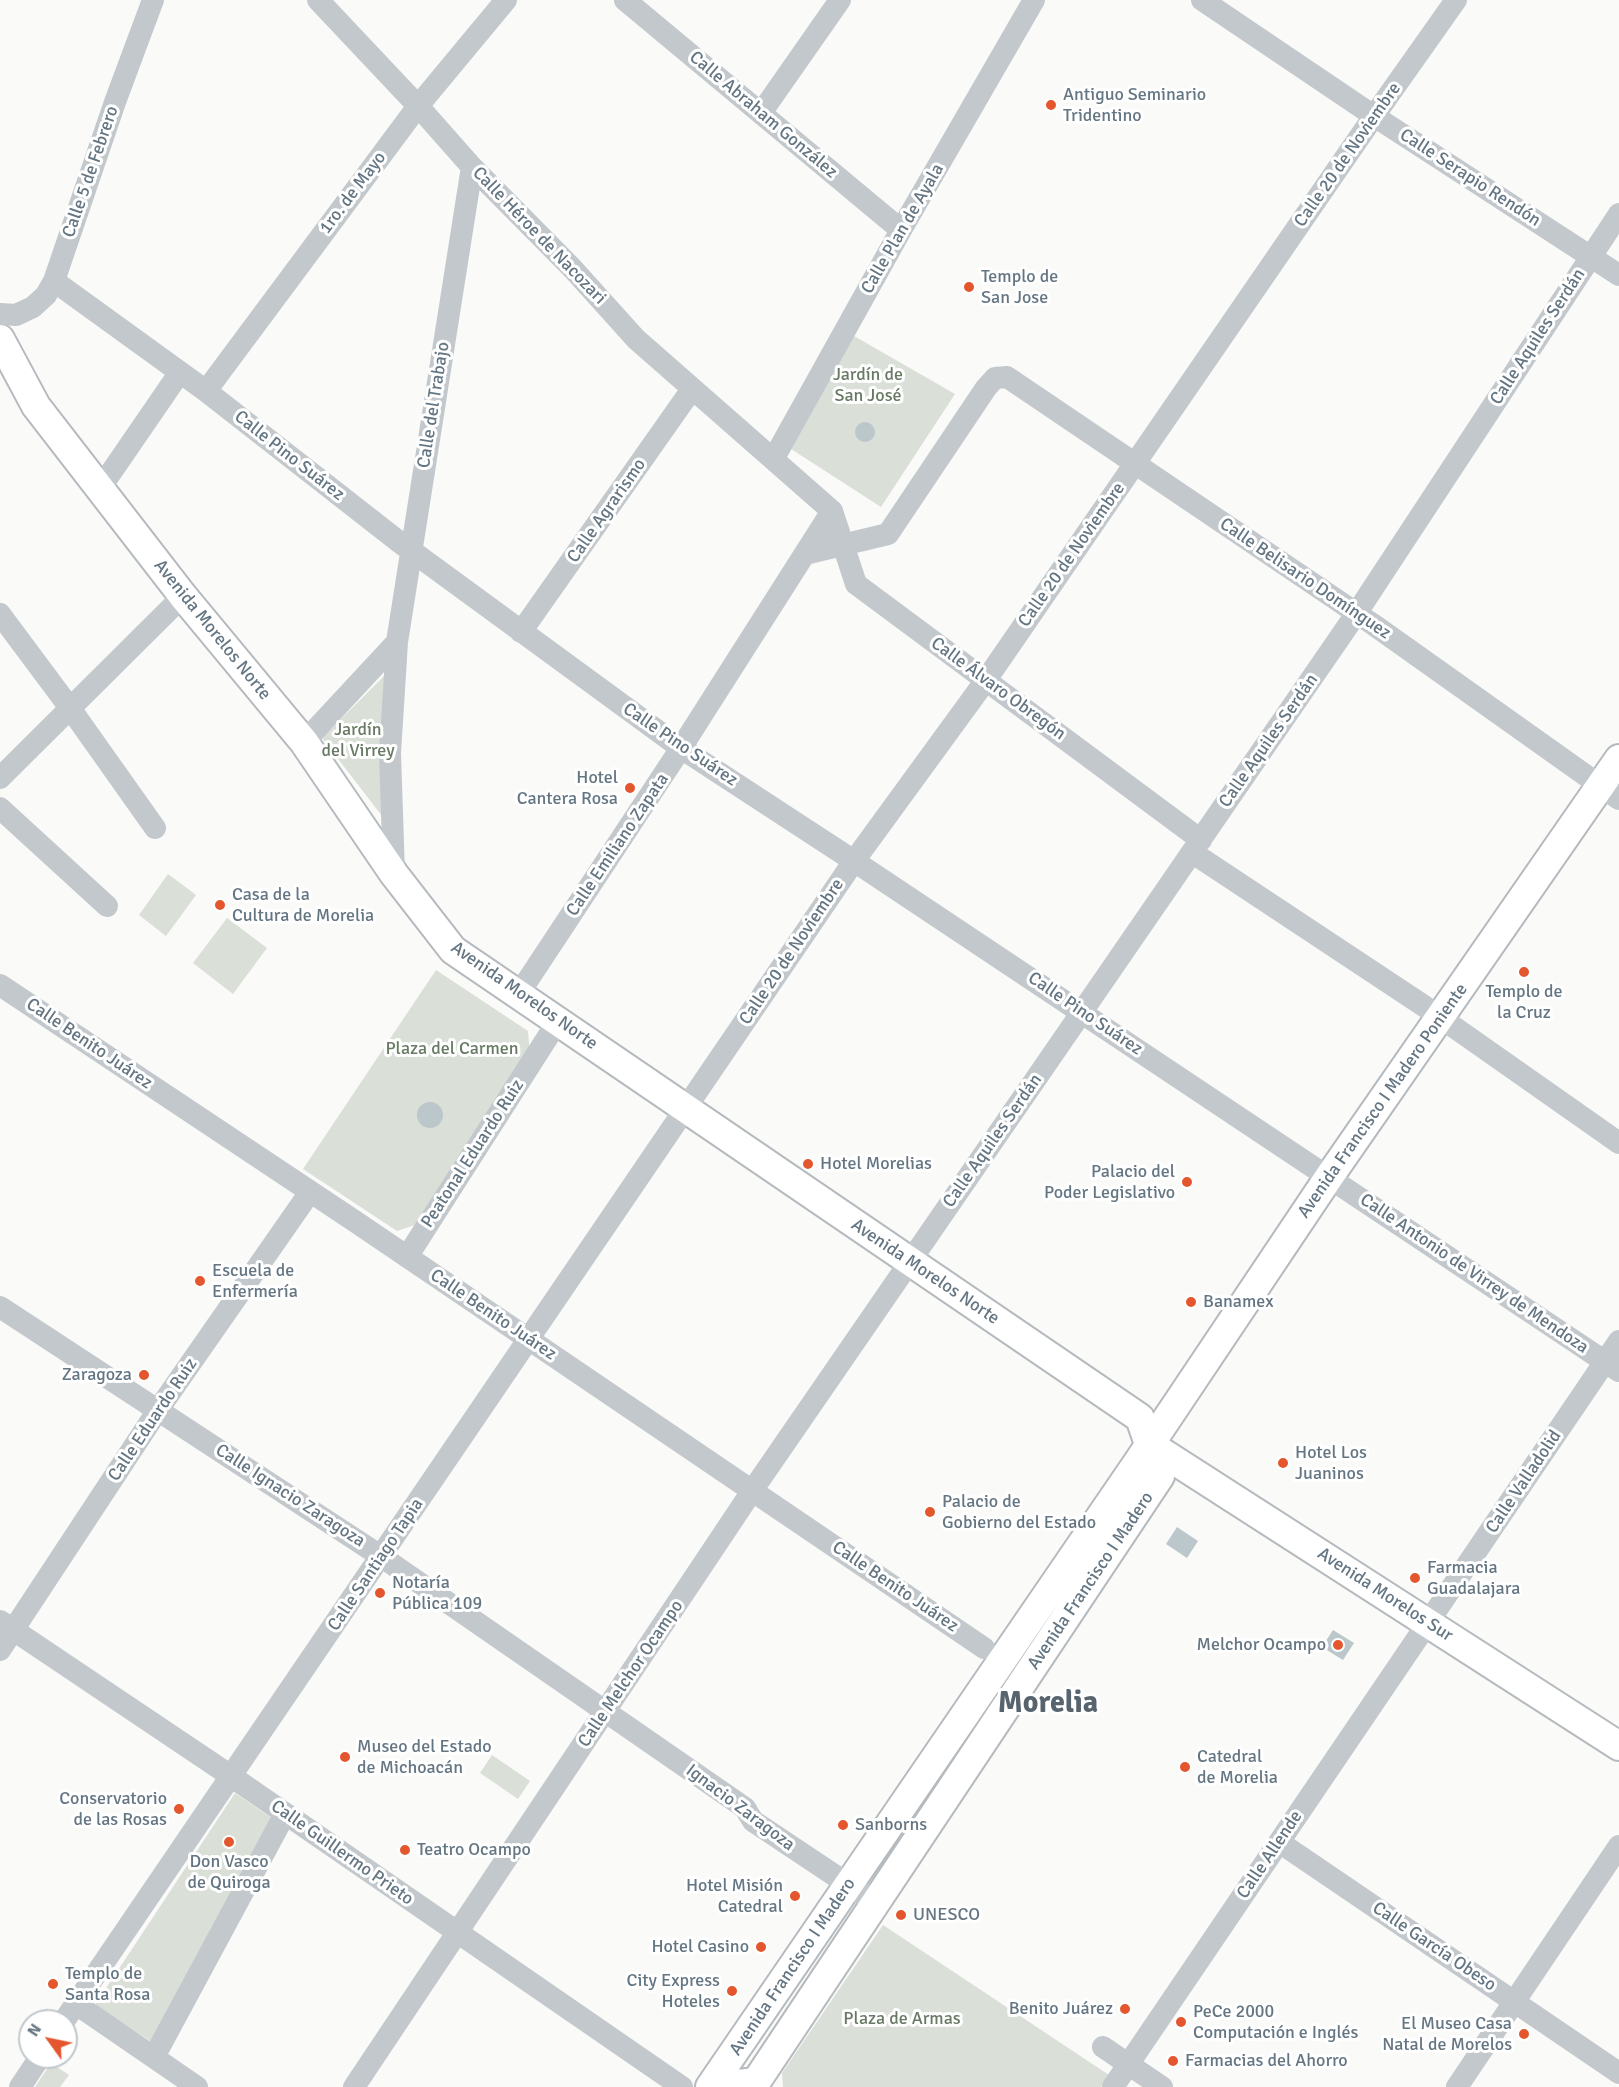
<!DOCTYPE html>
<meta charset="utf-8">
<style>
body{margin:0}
#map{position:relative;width:1619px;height:2087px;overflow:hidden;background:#fafaf8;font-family:Signika,sans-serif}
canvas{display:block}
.north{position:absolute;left:18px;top:2009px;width:60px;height:60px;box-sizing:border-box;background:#fff;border:2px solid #c1c8cd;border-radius:50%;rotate:303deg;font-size:16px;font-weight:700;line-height:24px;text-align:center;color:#657683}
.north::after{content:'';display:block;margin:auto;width:21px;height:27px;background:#e4572e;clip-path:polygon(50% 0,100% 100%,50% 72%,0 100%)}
</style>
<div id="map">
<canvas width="1619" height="2087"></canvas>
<div class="north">N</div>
</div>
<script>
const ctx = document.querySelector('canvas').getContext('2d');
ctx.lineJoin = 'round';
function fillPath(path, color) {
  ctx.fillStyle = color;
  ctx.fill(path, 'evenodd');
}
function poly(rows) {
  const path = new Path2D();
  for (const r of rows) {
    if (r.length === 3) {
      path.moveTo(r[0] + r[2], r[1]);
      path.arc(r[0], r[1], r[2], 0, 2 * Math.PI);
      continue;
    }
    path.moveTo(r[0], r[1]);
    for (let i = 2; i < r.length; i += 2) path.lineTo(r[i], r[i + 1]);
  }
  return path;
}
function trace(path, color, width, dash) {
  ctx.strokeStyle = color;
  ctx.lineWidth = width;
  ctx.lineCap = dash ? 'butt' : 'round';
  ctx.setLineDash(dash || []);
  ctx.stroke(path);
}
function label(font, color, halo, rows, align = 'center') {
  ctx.font = font + ' Signika,sans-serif';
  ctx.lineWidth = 6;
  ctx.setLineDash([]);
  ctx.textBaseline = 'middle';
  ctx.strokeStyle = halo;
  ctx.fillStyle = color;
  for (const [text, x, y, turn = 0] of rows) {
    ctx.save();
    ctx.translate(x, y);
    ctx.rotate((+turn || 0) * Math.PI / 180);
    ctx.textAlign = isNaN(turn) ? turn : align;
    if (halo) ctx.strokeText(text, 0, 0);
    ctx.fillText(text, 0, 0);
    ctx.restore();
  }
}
fillPath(poly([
 [854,336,955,394,881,507,788,447],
 [388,672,382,816,322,738],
 [168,874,196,895,166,936,139,915],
 [227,918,267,948,233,994,193,963],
 [436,970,528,1031,530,1055,418,1224,397,1231,303,1169],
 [492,1755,530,1781,518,1799,480,1773],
 [235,1793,276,1821,155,2044,95,2005],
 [883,1925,1109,2075,1101,2087,783,2087,782,2073],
 [51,2063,69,2075,60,2087,35,2087]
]), '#dadfd7');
fillPath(poly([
 [865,432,10],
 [430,1115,13],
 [1177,1527,1198,1541,1187,1558,1166,1544],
 [1333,1630,1354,1643,1343,1660,1322,1647]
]), '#bbc7cb');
const major = poly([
 [0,339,36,406,183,596,304,742,394,874,453,950,1140,1418,1160,1476,756,2082,710,2087],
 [1149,1444,1619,1746],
 [710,2087,1138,1462,1329,1177,1619,759]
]);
trace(major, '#b5babe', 32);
trace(poly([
 [318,0,418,106,472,167,572,268,636,339,832,511,856,584,1201,840],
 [625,0,901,230],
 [1202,0,1374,116,1619,275],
 [761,113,840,0],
 [54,281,206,391,398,541,681,748,854,861,1619,1371],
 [0,314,16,315,33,307,46,295,54,281,115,102,153,0],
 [206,391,418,106,506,0],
 [774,458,901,230,1034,0],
 [99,490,180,372],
 [805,554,888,534,986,388,995,378,1007,377,1374,625,1619,799],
 [0,614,70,708,155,828],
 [521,632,692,389],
 [304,742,397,642],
 [0,778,183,596],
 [0,808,107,906],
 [1193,853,1424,1006,1619,1143],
 [394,874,390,753,397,642,472,167],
 [0,985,356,1222,984,1648],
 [518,995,681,748,832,511],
 [407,1257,558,1021],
 [0,1307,382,1557,745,1808,753,1821,876,1903],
 [0,1621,225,1772,682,2087],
 [0,1650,158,1410,310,1192],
 [1279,1842,1619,2073],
 [76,2004,197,2087],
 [64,2021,854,861,986,680,1374,116,1456,0],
 [1103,2047,1162,2087],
 [154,2057,285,1814],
 [20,2087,40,2057],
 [354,2087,752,1491,1356,614,1619,214],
 [1113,2087,1619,1341],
 [1457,2087,1619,1846]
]), '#c3c8cc', 22);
trace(major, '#fff', 28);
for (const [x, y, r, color] of [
 [1051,105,6,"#e4572e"],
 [969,287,6,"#e4572e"],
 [630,788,6,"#e4572e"],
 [220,905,6,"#e4572e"],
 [1524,972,6,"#e4572e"],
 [808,1164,6,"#e4572e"],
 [1187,1182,6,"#e4572e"],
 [200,1281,6,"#e4572e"],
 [1191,1302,6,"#e4572e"],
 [144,1375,6,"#e4572e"],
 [1283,1463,6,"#e4572e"],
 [930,1512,6,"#e4572e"],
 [1415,1578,6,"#e4572e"],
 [380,1593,6,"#e4572e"],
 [1338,1645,6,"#e4572e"],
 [345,1757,6,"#e4572e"],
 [1185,1767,6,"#e4572e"],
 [179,1809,6,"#e4572e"],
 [843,1825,6,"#e4572e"],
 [229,1842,6,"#e4572e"],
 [405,1850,6,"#e4572e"],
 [795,1896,6,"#e4572e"],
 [901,1915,6,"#e4572e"],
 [761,1947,6,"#e4572e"],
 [53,1984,6,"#e4572e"],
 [732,1991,6,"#e4572e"],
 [1125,2009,6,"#e4572e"],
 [1181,2022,6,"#e4572e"],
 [1524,2034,6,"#e4572e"],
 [1173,2061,6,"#e4572e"]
]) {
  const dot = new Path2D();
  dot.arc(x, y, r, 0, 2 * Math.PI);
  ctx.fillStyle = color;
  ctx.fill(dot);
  trace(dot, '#fff', 2);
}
label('18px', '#657683', '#fff', [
 ["Antiguo Seminario",1063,95],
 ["Tridentino",1063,116],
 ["Templo de",981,277],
 ["San Jose",981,298],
 ["Hotel",618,778,"right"],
 ["Cantera Rosa",618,799,"right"],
 ["Casa de la",232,895],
 ["Cultura de Morelia",232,916],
 ["Templo de",1524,992,"center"],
 ["la Cruz",1524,1013,"center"],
 ["Hotel Morelias",820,1164],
 ["Palacio del",1175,1172,"right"],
 ["Poder Legislativo",1175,1193,"right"],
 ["Escuela de",212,1271],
 ["Enfermería",212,1292],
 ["Banamex",1203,1302],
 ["Zaragoza",132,1375,"right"],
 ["Hotel Los",1295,1453],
 ["Juaninos",1295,1474],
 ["Palacio de",942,1502],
 ["Gobierno del Estado",942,1523],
 ["Farmacia",1427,1568],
 ["Guadalajara",1427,1589],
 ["Notaría",392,1583],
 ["Pública 109",392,1604],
 ["Melchor Ocampo",1326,1645,"right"],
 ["Museo del Estado",357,1747],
 ["de Michoacán",357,1768],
 ["Catedral",1197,1757],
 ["de Morelia",1197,1778],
 ["Conservatorio",167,1799,"right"],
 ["de las Rosas",167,1820,"right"],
 ["Sanborns",855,1825],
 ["Teatro Ocampo",417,1850],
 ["Don Vasco",229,1862,"center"],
 ["de Quiroga",229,1883,"center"],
 ["Hotel Misión",783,1886,"right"],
 ["Catedral",783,1907,"right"],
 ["UNESCO",913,1915],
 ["Hotel Casino",749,1947,"right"],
 ["Templo de",65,1974],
 ["Santa Rosa",65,1995],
 ["City Express",720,1981,"right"],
 ["Hoteles",720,2002,"right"],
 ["Benito Juárez",1113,2009,"right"],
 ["PeCe 2000",1193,2012],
 ["Computación e Inglés",1193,2033],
 ["El Museo Casa",1512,2024,"right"],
 ["Natal de Morelos",1512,2045,"right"],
 ["Farmacias del Ahorro",1185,2061]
], 'left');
label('18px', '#657683', '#fff', [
 ["Calle Abraham González",763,115,40],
 ["Calle 20 de Noviembre",1348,155,-55],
 ["Calle 5 de Febrero",91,172,-71],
 ["Calle Serapio Rendón",1470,178,33],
 ["1ro. de Mayo",353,193,-53],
 ["Calle Plan de Ayala",903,229,-60],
 ["Calle Héroe de Nacozari",539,236,46],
 ["Calle Aquiles Serdán",1538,337,-57],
 ["Calle del Trabajo",434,405,-81],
 ["Calle Pino Suárez",289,456,38],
 ["Calle Agrarismo",607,511,-55],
 ["Calle 20 de Noviembre",1072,555,-55],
 ["Calle Belisario Domínguez",1305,579,34],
 ["Avenida Morelos Norte",212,630,51],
 ["Calle Álvaro Obregón",998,689,36],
 ["Calle Aquiles Serdán",1269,741,-55],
 ["Calle Pino Suárez",680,745,34],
 ["Calle Emiliano Zapata",618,845,-56],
 ["Calle 20 de Noviembre",792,952,-56],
 ["Avenida Morelos Norte",524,996,35],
 ["Calle Pino Suárez",1085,1014,34],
 ["Calle Benito Juárez",89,1044,34],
 ["Avenida Francisco I Madero Poniente",1383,1101,-55],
 ["Calle Aquiles Serdán",993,1141,-55],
 ["Peatonal Eduardo Ruiz",473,1154,-57],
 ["Avenida Morelos Norte",925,1272,34],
 ["Calle Antonio de Virrey de Mendoza",1474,1274,34],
 ["Calle Benito Juárez",493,1315,34],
 ["Calle Eduardo Ruiz",153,1420,-56],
 ["Calle Valladolid",1524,1482,-56],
 ["Calle Ignacio Zaragoza",290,1496,33],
 ["Calle Santiago Tapia",376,1565,-56],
 ["Avenida Francisco I Madero",1091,1581,-56],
 ["Calle Benito Juárez",895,1587,34],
 ["Avenida Morelos Sur",1385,1595,33],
 ["Calle Melchor Ocampo",631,1674,-56],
 ["Ignacio Zaragoza",740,1808,37],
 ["Calle Guillermo Prieto",342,1853,35],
 ["Calle Allende",1270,1855,-56],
 ["Calle García Obeso",1434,1947,34],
 ["Avenida Francisco I Madero",793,1967,-56]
]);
label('18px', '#687a64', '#fff', [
 ["Jardín de",868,375],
 ["San José",868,396],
 ["Jardín",358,730],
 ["del Virrey",358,751],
 ["Plaza del Carmen",452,1049],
 ["Plaza de Armas",902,2019]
]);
label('bold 30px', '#57646e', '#fff', [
 ["Morelia",1048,1704]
]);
</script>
